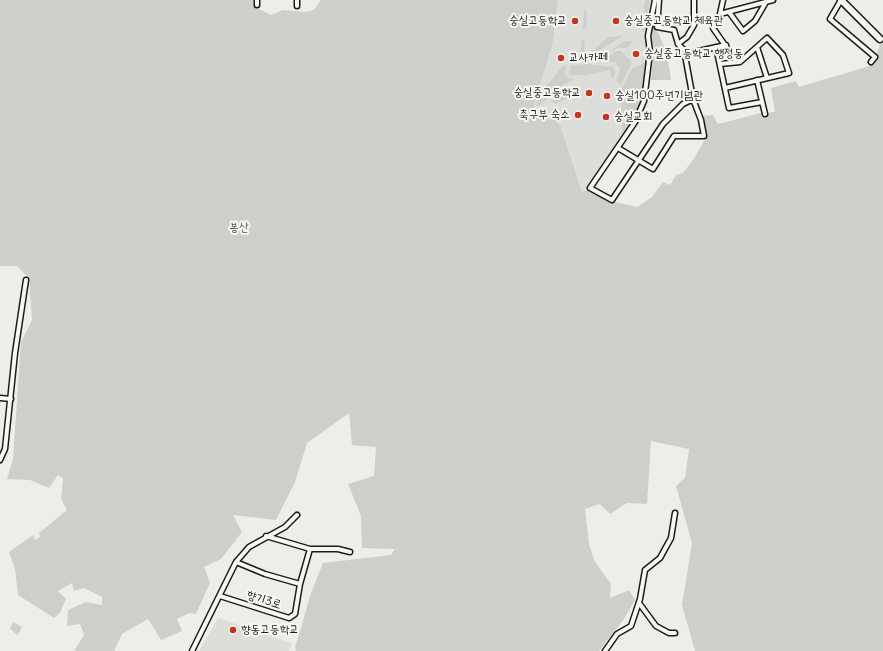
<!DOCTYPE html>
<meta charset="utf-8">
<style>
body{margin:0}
canvas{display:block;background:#edede9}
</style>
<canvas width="883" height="651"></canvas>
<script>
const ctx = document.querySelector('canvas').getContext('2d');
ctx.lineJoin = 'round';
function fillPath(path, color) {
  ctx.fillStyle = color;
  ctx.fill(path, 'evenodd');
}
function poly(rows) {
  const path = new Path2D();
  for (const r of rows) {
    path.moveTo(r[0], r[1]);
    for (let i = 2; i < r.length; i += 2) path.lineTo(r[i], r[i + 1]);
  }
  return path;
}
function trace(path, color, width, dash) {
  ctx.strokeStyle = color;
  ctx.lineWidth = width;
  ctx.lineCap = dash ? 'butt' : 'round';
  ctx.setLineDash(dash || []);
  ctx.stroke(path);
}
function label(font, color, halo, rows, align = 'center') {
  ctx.font = font + ' Delius,"Poor Story",sans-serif';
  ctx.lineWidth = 4;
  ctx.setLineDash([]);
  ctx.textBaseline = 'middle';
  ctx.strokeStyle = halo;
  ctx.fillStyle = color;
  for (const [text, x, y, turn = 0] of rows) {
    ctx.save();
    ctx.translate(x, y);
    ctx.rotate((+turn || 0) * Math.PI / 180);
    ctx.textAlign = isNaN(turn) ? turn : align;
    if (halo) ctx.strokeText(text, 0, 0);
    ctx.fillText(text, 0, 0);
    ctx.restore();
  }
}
fillPath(poly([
 [558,0,651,0,645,32,647,57,643,87,620,144,582,193,557,116,533,109,553,42],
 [218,618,292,643,289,651,199,651]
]), '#ddddda');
fillPath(poly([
 [0,0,254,0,255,7,271,15,283,10,306,12,314,10,321,0,558,0,553,42,533,109,557,116,582,192,588,189,611,201,637,207,652,197,663,182,670,185,676,175,683,173,693,160,707,136,702,116,713,115,718,124,761,113,775,112,771,88,796,81,799,87,873,65,883,36,883,651,695,651,682,605,692,543,676,486,685,478,689,449,651,441,647,504,627,503,610,514,600,504,585,509,589,544,595,562,611,584,610,598,629,590,635,600,624,619,599,651,296,651,295,648,311,593,323,563,391,555,395,549,362,548,361,516,348,484,374,476,376,447,352,445,349,413,307,443,295,482,276,520,233,515,242,532,221,559,204,567,210,583,196,614,190,613,177,619,182,631,161,640,148,619,122,634,114,651,74,651,84,635,80,624,67,626,68,610,86,602,102,605,102,597,84,588,74,591,72,583,58,591,66,599,60,613,54,618,18,595,15,569,9,552,33,535,35,540,40,537,39,533,67,510,61,499,63,478,58,475,49,488,30,480,7,479,13,459,21,342,32,320,29,278,17,266,0,266],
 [646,0,650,0,644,32,642,32,644,4],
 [584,9,587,13,586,28,583,29],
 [652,25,659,34,667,54,671,80,651,80,654,48,651,36],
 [623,36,593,54,590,53,608,37],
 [582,38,585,42,584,55,580,58],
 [625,41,633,41,627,48,618,48,599,59],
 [616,51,621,51,632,62,621,85,617,81,620,68,615,62,602,61],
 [648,59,642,99,634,122,622,138,621,90,632,69,641,65],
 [588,64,612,67,615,70,615,76,611,78,610,70,586,75,570,75,569,73,571,65],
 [567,65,565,73,568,78,575,79,559,87,539,106,536,106,541,92,563,66],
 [575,87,578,90,578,99,574,95,555,104,552,101,563,92],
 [13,622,22,627,18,635,10,629]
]), '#cececb');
const street = poly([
 [297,0,297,6],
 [655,0,648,36,650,52,644,101,635,122,590,188,612,200,663,124,683,104,693,99],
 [723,0,720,14,713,28,736,61],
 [841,0,830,19,875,57,871,62],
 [257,5,257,0],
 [729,12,743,31,755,21,766,2],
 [720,14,773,0],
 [678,44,687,37,694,25,694,0],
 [716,47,729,108,762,102],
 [757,47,767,78],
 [685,54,726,45],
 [720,64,740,62,767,38,783,55,789,73,725,88],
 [757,80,765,114],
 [618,148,653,169,674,136,704,136,701,120,693,99,684,50,678,44,674,30,657,27,659,0],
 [0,398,11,399],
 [0,460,5,449,15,353,26,280],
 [310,549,338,549,350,552],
 [236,562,265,574,300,584],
 [220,596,289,618,295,614,300,584,310,549,266,536],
 [639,603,656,626,669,633,675,633],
 [192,651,236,562,249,547,285,527,297,515],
 [605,651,617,634,631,626,640,599,645,570,660,558,671,538,675,513]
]);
const secondary = poly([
 [841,0,880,39]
]);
trace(street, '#1c1c1c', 7);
trace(secondary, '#1c1c1c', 9);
trace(street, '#f6f6f2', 4);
trace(secondary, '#f6f6f2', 6);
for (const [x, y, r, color] of [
 [575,21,4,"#c8321e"],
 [616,21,4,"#c8321e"],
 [636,54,4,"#c8321e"],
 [561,58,4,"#c8321e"],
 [589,93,4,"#c8321e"],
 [607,96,4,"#c8321e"],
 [578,115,4,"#c8321e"],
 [606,117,4,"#c8321e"],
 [233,630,4,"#c8321e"]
]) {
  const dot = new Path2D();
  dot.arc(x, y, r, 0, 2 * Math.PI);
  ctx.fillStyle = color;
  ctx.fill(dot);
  trace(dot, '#f6f6f2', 1.5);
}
label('12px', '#1c1c1c', '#f6f6f2', [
 ["숭실고등학교",567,21,"right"],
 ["숭실중고등학교 체육관",624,21],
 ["숭실중고등학교 행정동",644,54],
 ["교사카페",569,58],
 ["숭실중고등학교",581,93,"right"],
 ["숭실100주년기념관",615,96],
 ["축구부 숙소",570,115,"right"],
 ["숭실교회",614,117],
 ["향동고등학교",241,630]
], 'left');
label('12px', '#515151', '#f6f6f2', [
 ["봉산",239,228]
]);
label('12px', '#1c1c1c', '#f6f6f2', [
 ["향기3로",264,600,18]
]);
</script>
